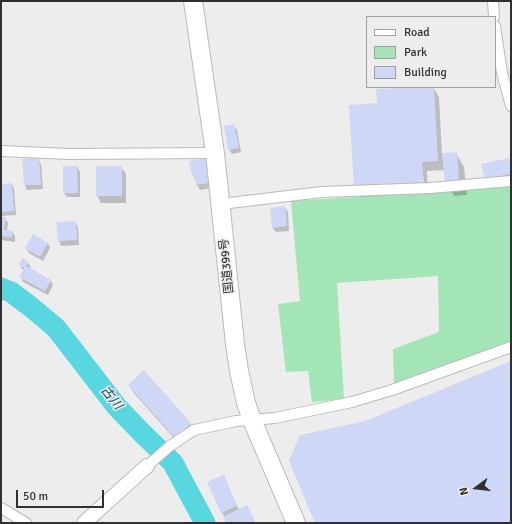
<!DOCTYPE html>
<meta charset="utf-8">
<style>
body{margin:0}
#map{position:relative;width:512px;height:524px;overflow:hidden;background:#ededee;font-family:Signika,sans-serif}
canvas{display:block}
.frame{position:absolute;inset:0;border:2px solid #303030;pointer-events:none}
.legend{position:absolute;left:366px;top:16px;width:130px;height:72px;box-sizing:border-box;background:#ededee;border:1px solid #a1a1a2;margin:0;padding:5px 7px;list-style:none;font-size:12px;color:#303030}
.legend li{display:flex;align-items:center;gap:8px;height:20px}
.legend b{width:20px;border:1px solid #a1a1a2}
.north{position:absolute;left:456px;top:468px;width:40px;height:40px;-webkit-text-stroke:3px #ededee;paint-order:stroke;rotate:255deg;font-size:11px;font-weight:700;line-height:16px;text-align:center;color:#303030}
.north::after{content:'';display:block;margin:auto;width:14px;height:18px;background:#303030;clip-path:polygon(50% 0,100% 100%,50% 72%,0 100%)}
.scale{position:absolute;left:16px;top:490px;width:88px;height:18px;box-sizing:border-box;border:2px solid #303030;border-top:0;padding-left:5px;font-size:12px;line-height:14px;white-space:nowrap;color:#303030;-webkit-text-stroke:3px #ededee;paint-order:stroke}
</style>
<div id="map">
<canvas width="512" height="524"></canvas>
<div class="frame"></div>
<ul class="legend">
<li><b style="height:5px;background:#fff"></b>Road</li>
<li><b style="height:11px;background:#a4e5b8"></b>Park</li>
<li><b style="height:11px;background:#cfd7f7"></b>Building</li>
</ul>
<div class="north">N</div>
<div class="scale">50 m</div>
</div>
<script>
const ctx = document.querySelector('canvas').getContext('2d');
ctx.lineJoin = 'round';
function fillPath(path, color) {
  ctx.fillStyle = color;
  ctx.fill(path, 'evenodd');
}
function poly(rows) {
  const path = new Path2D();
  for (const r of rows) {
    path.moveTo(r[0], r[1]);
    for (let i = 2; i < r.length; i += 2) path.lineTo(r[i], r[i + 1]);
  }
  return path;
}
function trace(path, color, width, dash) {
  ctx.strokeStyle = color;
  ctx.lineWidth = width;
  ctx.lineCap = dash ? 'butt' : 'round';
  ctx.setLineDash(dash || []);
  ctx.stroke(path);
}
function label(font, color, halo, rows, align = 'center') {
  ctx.font = font + ' Signika,"Noto Sans JP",sans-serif';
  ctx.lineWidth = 3;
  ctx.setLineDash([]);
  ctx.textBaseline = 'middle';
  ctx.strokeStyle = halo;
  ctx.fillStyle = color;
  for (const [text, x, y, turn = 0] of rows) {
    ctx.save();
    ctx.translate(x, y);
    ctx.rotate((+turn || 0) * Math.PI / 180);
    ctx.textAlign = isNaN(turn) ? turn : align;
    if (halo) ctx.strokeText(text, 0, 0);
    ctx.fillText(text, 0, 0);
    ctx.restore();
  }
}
fillPath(poly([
 [511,184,511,342,442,367,394,383,393,349,439,332,438,276,337,283,344,399,312,402,308,371,286,372,278,304,300,301,291,201,436,192]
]), '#a4e5b8');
fillPath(poly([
 [433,87,439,97,442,154,456,153,464,167,467,195,454,196,446,182,445,170,427,171,428,193,360,197,355,187,378,104],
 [234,126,237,130,241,152,232,154,229,149],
 [38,159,41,164,43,189,27,190,25,185,23,160],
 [508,159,511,164,511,179,486,179],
 [191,162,217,187,200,190,197,185,196,180,193,175],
 [77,167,80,172,80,197,67,197,64,193],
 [121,167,126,174,126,203,101,203,97,195],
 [12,184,14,189,16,215,1,216,1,185],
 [285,208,288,212,289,231,276,232,273,228],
 [1,218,5,218,8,223,7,231,13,232,15,237,15,242,1,240],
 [75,222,78,227,79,245,61,246,59,241],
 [48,243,50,248,43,261,29,253,26,248],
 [28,263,31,267,30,269,51,281,53,285,48,295,23,282,21,277,24,270,22,269,20,265],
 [144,372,190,424,195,431,180,445,133,392,129,385],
 [226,481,239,510,255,523,227,523,222,512]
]), '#0003');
trace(poly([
 [1,288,11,292,31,307,56,328,117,407,142,433,173,463,205,523]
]), '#58d7e0', 21);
fillPath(poly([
 [414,87,434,87,438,161,422,162,424,183,354,188,349,105,377,103,376,89],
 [234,124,239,148,228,150,224,126],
 [457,152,459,181,445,183,442,153],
 [211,157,215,182,196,185,195,175,192,175,189,161],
 [39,158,41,185,24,185,22,159],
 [509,158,511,168,511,174,485,179,481,164],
 [63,166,77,166,78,193,63,193],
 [96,166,122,166,122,196,96,196],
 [12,183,14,211,1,212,1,184],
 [285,206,287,226,272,228,270,208],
 [1,217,6,217,4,230,13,231,12,237,1,236],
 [76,221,77,240,58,241,56,222],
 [33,234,48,243,40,257,25,248],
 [22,258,29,262,26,266,51,280,45,291,19,277,24,268,19,265],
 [511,361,511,523,315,523,289,461,300,435,365,421],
 [144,370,191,423,175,438,128,385],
 [224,475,237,506,221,513,207,482],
 [247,505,256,523,226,523,223,517]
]), '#cfd7f7');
const street = poly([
 [493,1,494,17],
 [495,26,502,73,511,106],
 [1,151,68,154,215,153],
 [221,204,322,192,430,188,511,181],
 [147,466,170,446,194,430,236,421,275,418,352,402,392,390,511,347],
 [1,508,26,523]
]);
const secondary = poly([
 [84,523,147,466]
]);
const highway = poly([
 [193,1,215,153,235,344,239,371,246,403,252,420,296,523]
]);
trace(street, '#bababb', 12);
trace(secondary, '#bababb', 16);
trace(highway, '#bababb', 20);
trace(street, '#fff', 10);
trace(secondary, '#fff', 14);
trace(highway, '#fff', 18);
label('12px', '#303030', '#ededee', [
 ["国道399号",227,266,-96]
]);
label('italic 13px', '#154d51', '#ededee', [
 ["古川",111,398,51]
]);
</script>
